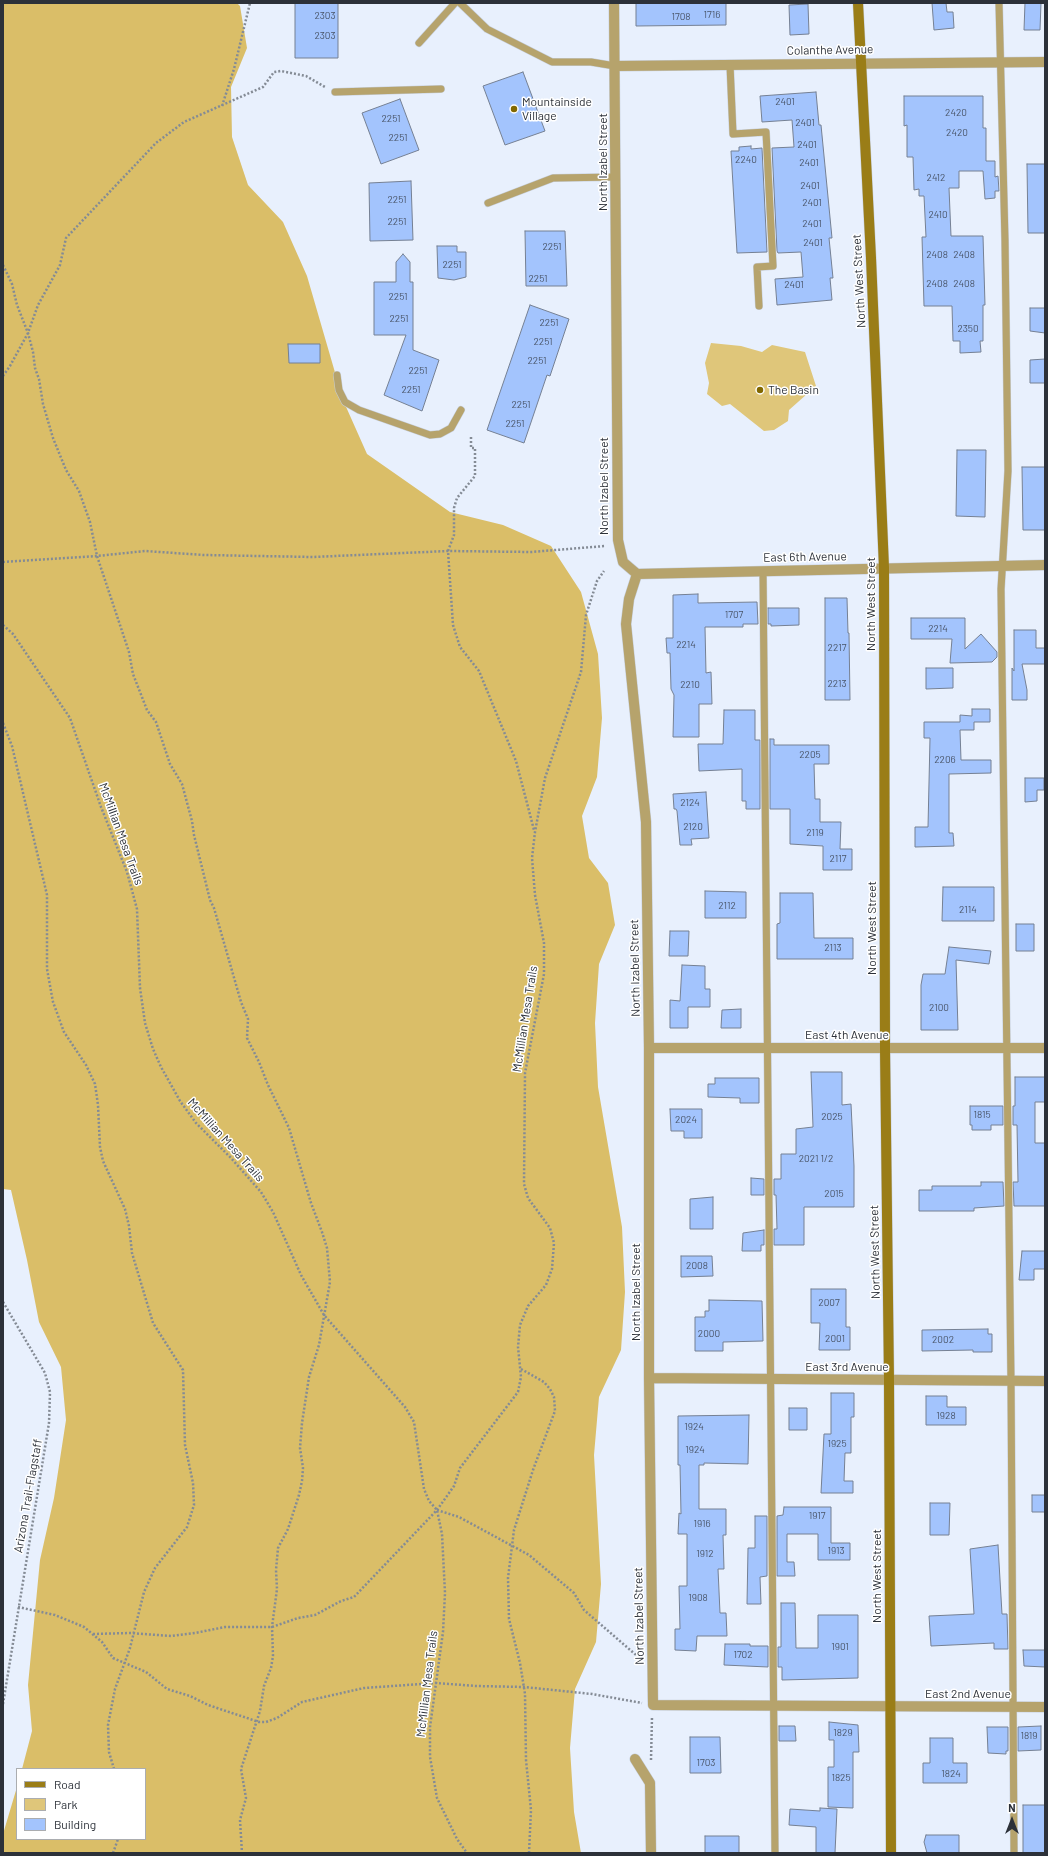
<!DOCTYPE html>
<style>
body{margin:0}
#map{position:relative;width:1048px;height:1856px;overflow:hidden;background:#e8f0fd;font-family:Barlow,sans-serif}
canvas{display:block}
.frame{position:absolute;inset:0;border:4px solid #2c3139;pointer-events:none}
.legend{position:absolute;left:16px;top:1768px;width:130px;height:72px;box-sizing:border-box;background:#fff;border:1px solid #abadb0;margin:0;padding:5px 7px;list-style:none;font-size:12px;color:#2c3139}
.legend li{display:flex;align-items:center;gap:8px;height:20px}
.legend b{width:20px;border:1px solid #abadb0}
.north{position:absolute;left:992px;top:1800px;width:40px;height:40px;-webkit-text-stroke:3px #fff;paint-order:stroke;rotate:0deg;font-size:11px;font-weight:700;line-height:16px;text-align:center;color:#2c3139}
.north::after{content:'';display:block;margin:auto;width:14px;height:18px;background:#2c3139;clip-path:polygon(50% 0,100% 100%,50% 72%,0 100%)}
</style>
<div id="map">
<canvas width="1048" height="1856"></canvas>
<div class="frame"></div>
<ul class="legend">
<li><b style="height:5px;background:#9a7d17"></b>Road</li>
<li><b style="height:11px;background:#dfc67a"></b>Park</li>
<li><b style="height:11px;background:#a3c4fd"></b>Building</li>
</ul>
<div class="north">N</div>
</div>
<script>
const ctx = document.querySelector('canvas').getContext('2d');
ctx.lineJoin = 'round';
function fillPath(path, color) {
  ctx.fillStyle = color;
  ctx.fill(path, 'evenodd');
}
function poly(rows) {
  const path = new Path2D();
  for (const r of rows) {
    path.moveTo(r[0], r[1]);
    for (let i = 2; i < r.length; i += 2) path.lineTo(r[i], r[i + 1]);
  }
  return path;
}
function trace(path, color, width, dash) {
  ctx.strokeStyle = color;
  ctx.lineWidth = width;
  ctx.lineCap = dash ? 'butt' : 'round';
  ctx.setLineDash(dash || []);
  ctx.stroke(path);
}
function label(font, color, halo, rows, align = 'center') {
  ctx.font = font + ' Barlow,sans-serif';
  ctx.lineWidth = 3;
  ctx.setLineDash([]);
  ctx.textBaseline = 'middle';
  ctx.strokeStyle = halo;
  ctx.fillStyle = color;
  for (const [text, x, y, turn = 0] of rows) {
    ctx.save();
    ctx.translate(x, y);
    ctx.rotate((+turn || 0) * Math.PI / 180);
    ctx.textAlign = isNaN(turn) ? turn : align;
    if (halo) ctx.strokeText(text, 0, 0);
    ctx.fillText(text, 0, 0);
    ctx.restore();
  }
}
fillPath(poly([
 [711,343,741,346,762,352,772,345,805,352,816,386,789,410,788,421,774,430,764,431,730,404,722,406,707,394,709,383,705,363]
]), '#dfc67a');
fillPath(poly([
 [3,3,237,3,240,6,247,48,231,87,232,137,248,185,283,222,307,276,343,400,367,454,450,512,503,525,551,546,581,592,598,654,602,718,597,777,582,816,589,858,608,883,615,925,599,964,595,1023,598,1087,622,1227,625,1292,621,1350,599,1397,594,1455,601,1584,596,1642,575,1689,570,1748,574,1812,581,1853,3,1853,3,1834,17,1787,17,1839,145,1839,145,1769,22,1769,32,1731,28,1685,40,1560,54,1498,66,1420,61,1367,39,1322,27,1260,11,1190,3,1189]
]), '#dabe68');
const building = poly([
 [295,3,338,3,338,58,295,58,295,3],
 [636,3,726,3,726,25,636,26,636,3],
 [932,3,946,3,947,12,953,12,954,28,934,30,932,3],
 [1025,3,1041,3,1040,30,1024,30,1025,3],
 [808,4,809,34,790,35,789,5,808,4],
 [523,72,545,131,505,145,483,86,523,72],
 [816,92,819,125,821,125,832,238,829,238,833,278,830,278,832,300,777,305,775,279,803,277,801,252,778,253,777,251,772,148,794,147,792,120,762,122,760,96,816,92],
 [904,96,983,96,983,128,986,128,986,161,995,161,995,177,998,176,999,191,995,191,995,198,985,199,983,171,959,171,959,188,949,188,951,236,983,236,985,305,983,305,983,341,980,341,981,352,960,353,960,341,953,341,952,306,924,306,922,237,926,237,924,196,919,196,919,189,914,190,913,157,907,157,907,125,904,126,904,96],
 [400,99,419,150,381,164,362,113,400,99],
 [751,146,751,149,762,148,767,252,737,253,731,151,739,151,739,147,751,146],
 [1027,164,1045,164,1045,233,1028,233,1027,164],
 [411,181,413,240,370,241,369,183,411,181],
 [525,231,565,231,567,286,526,286,525,231],
 [437,246,457,246,457,252,466,252,466,277,454,280,438,278,437,246],
 [403,254,410,262,410,282,413,282,413,350,439,360,422,411,384,395,406,335,374,335,374,282,396,282,396,262,403,254],
 [530,305,569,319,550,376,547,375,524,443,487,430,530,305],
 [1030,308,1045,308,1045,333,1030,331,1030,308],
 [288,344,320,344,320,363,289,363,288,344],
 [1045,359,1045,383,1030,383,1030,360,1045,359],
 [957,450,986,450,985,517,956,516,957,450],
 [1022,467,1045,467,1045,530,1023,530,1022,467],
 [698,594,698,603,757,602,758,624,743,624,743,627,705,627,706,673,711,672,712,704,699,704,699,737,673,737,674,695,671,689,670,653,667,653,666,638,673,638,673,595,698,594],
 [825,598,847,598,848,633,849,633,850,700,825,700,825,598],
 [768,608,799,608,799,625,771,626,771,624,768,624,768,608],
 [911,618,965,618,965,649,981,634,997,652,997,657,992,662,950,663,952,639,911,639,911,618],
 [1014,630,1036,630,1036,648,1045,648,1045,664,1022,664,1027,690,1027,700,1012,700,1012,668,1014,671,1014,630],
 [926,668,953,668,953,688,926,689,926,668],
 [972,709,990,709,990,722,974,722,974,730,960,730,961,760,991,760,991,773,949,774,949,833,953,833,954,846,915,847,915,827,928,827,930,738,924,738,924,722,960,722,960,715,972,716,972,709],
 [724,710,755,710,755,740,760,740,760,809,746,809,746,801,742,801,742,769,699,771,698,744,723,744,724,710],
 [770,739,774,739,774,745,829,745,829,764,814,764,815,799,820,799,820,822,841,822,840,849,852,849,852,870,823,870,823,846,790,844,790,809,770,809,770,739],
 [1025,778,1044,778,1044,790,1037,790,1037,801,1025,802,1025,778],
 [706,792,709,838,691,839,692,845,680,845,677,811,676,809,674,809,673,794,706,792],
 [943,887,994,887,994,921,942,921,943,887],
 [705,891,746,892,746,918,705,918,705,891],
 [780,893,813,893,814,938,853,938,853,959,777,959,777,924,780,923,780,893],
 [1016,924,1034,924,1034,951,1016,951,1016,924],
 [670,931,689,931,688,956,669,956,670,931],
 [949,947,991,951,989,964,956,960,958,1030,921,1030,921,985,923,974,945,974,949,947],
 [682,965,705,966,705,989,710,989,710,1007,688,1007,688,1028,670,1028,670,1000,680,1001,682,965],
 [741,1009,741,1028,721,1028,722,1010,741,1009],
 [811,1072,842,1072,842,1105,851,1104,854,1166,854,1207,804,1207,804,1245,774,1245,774,1229,777,1229,776,1195,774,1195,774,1179,781,1179,781,1154,796,1154,796,1129,813,1127,811,1072],
 [1015,1077,1045,1077,1045,1102,1035,1102,1035,1143,1045,1143,1045,1206,1014,1206,1013,1182,1018,1182,1017,1125,1013,1125,1013,1106,1015,1106,1015,1077],
 [715,1078,759,1078,759,1103,740,1103,740,1098,708,1097,708,1084,715,1084,715,1078],
 [970,1106,1003,1106,1003,1125,991,1125,991,1130,972,1130,972,1125,970,1125,970,1106],
 [670,1109,702,1109,702,1138,684,1138,684,1131,671,1131,670,1109],
 [751,1178,764,1179,764,1195,751,1195,751,1178],
 [981,1182,1003,1182,1004,1206,974,1208,974,1211,919,1211,919,1190,932,1190,932,1186,981,1186,981,1182],
 [713,1197,713,1229,690,1229,690,1199,713,1197],
 [764,1230,764,1245,761,1245,761,1251,742,1251,743,1233,764,1230],
 [1022,1251,1045,1251,1045,1269,1034,1269,1034,1280,1019,1280,1022,1251],
 [681,1256,712,1256,713,1276,681,1277,681,1256],
 [811,1289,846,1289,846,1327,850,1327,850,1350,819,1350,820,1323,811,1323,811,1289],
 [709,1300,762,1301,763,1341,723,1342,723,1351,695,1351,695,1317,705,1317,705,1311,709,1311,709,1300],
 [988,1329,988,1334,992,1334,992,1352,973,1352,973,1350,922,1351,922,1330,988,1329],
 [831,1393,854,1393,854,1417,851,1417,851,1453,845,1453,844,1481,853,1481,853,1493,821,1493,824,1434,831,1434,831,1393],
 [926,1396,947,1396,947,1407,966,1407,966,1425,926,1425,926,1396],
 [789,1408,807,1408,807,1430,789,1430,789,1408],
 [749,1415,748,1464,704,1463,704,1465,699,1465,699,1509,726,1509,726,1535,723,1535,724,1569,718,1569,720,1613,726,1613,727,1636,697,1636,696,1651,675,1650,675,1629,680,1629,679,1586,687,1586,687,1534,678,1534,679,1513,681,1514,680,1465,678,1465,678,1416,749,1415],
 [1032,1495,1045,1495,1045,1512,1032,1512,1032,1495],
 [930,1503,950,1503,949,1535,930,1535,930,1503],
 [784,1507,831,1507,831,1543,850,1543,850,1560,818,1560,818,1534,787,1534,787,1562,794,1562,795,1576,777,1576,777,1516,783,1515,784,1507],
 [755,1516,767,1516,767,1576,760,1577,761,1604,747,1604,748,1548,755,1548,755,1516],
 [998,1545,1002,1614,1007,1614,1008,1649,994,1649,994,1643,931,1646,929,1616,974,1614,970,1549,998,1545],
 [781,1603,795,1603,796,1648,818,1648,818,1615,858,1615,858,1678,782,1680,782,1667,778,1667,778,1647,781,1647,781,1603],
 [725,1644,750,1644,750,1646,768,1646,768,1667,724,1665,725,1644],
 [1023,1650,1045,1650,1045,1667,1024,1666,1023,1650],
 [829,1722,858,1725,859,1752,853,1752,853,1808,828,1807,828,1767,834,1767,834,1740,829,1740,829,1722],
 [779,1726,795,1726,796,1741,779,1741,779,1726],
 [1041,1726,1041,1750,1018,1751,1018,1727,1041,1726],
 [987,1727,1008,1727,1008,1751,1006,1751,1006,1754,988,1753,987,1727],
 [690,1737,720,1737,721,1773,690,1773,690,1737],
 [930,1738,953,1738,953,1763,967,1763,967,1783,923,1783,923,1763,930,1763,930,1738],
 [1023,1805,1045,1805,1045,1853,1023,1853,1023,1805],
 [820,1808,837,1809,835,1853,816,1853,816,1827,789,1825,790,1809,820,1811,820,1808],
 [926,1835,959,1835,959,1853,927,1853,924,1842,926,1835],
 [705,1836,739,1836,739,1853,705,1853,705,1836]
]);
fillPath(building, '#a3c4fd');
trace(building, '#758093', 1);
const lane = poly([
 [460,3,487,29,552,62,591,62,615,66],
 [999,3,1005,241,1008,471,1001,589,1011,1381,1014,1853],
 [419,43,455,3],
 [730,65,733,134,766,132,773,266,757,267,759,306],
 [335,92,441,89],
 [488,203,553,178,616,177],
 [337,375,339,390,345,402,359,410,430,435,440,434,451,428,461,410],
 [763,571,775,1853]
]);
const street = poly([
 [614,3,618,540,623,562,637,574],
 [615,66,1045,62],
 [637,574,629,599,626,624,646,822,649,1048,649,1378,653,1705,1045,1707],
 [637,574,1045,565],
 [649,1048,1045,1048],
 [649,1378,1045,1381],
 [635,1759,650,1783,651,1853]
]);
const secondary = poly([
 [858,3,871,258,884,568,885,1048,889,1380,891,1853]
]);
trace(lane, '#c6ceda', 8);
trace(street, '#c6ceda', 11);
trace(secondary, '#c6ceda', 11);
trace(poly([
 [222,106,234,69,250,3],
 [3,265,12,284,17,305,28,333,33,352,35,368,39,379,43,404,53,438,66,470,79,491,90,522,97,556,129,652,133,674,147,710,156,722,170,764,182,784,192,821,194,835,210,900,214,908,241,1002,248,1019,247,1038,259,1062,268,1085,289,1128,311,1203,322,1232,327,1248,330,1282,319,1345,309,1377,302,1423,300,1448,303,1468,302,1481,299,1495,288,1529,278,1548,276,1570,277,1589,272,1627,273,1656,271,1668,264,1686,260,1711,241,1769,246,1798,240,1820,242,1853],
 [3,376,10,366,28,333,38,305,60,265,66,238,156,143,184,122,263,87,274,72,281,71,306,76,325,87],
 [471,437,471,448,475,448,475,476,457,498,454,508,454,535,448,551,453,625,460,647,479,671,516,761,534,830],
 [3,562,97,556,145,551,204,555,313,557,448,551,531,552,605,546],
 [3,625,13,634,70,718,101,807,127,872,137,909,140,988,145,1023,153,1049,161,1067,180,1101,196,1123,231,1158,261,1192,273,1212,301,1275,324,1315,405,1407,414,1422,424,1489,429,1501,437,1510,442,1534,445,1593,443,1632,430,1727,430,1757,437,1798,457,1839,467,1853],
 [3,723,12,746,47,895,47,969,53,1002,64,1032,86,1065,95,1084,98,1105,100,1147,103,1161,125,1209,129,1226,132,1253,153,1323,183,1370,185,1445,193,1483,194,1505,187,1527,155,1568,144,1592,130,1648,115,1689,108,1725,109,1752,114,1769],
 [3,1302,45,1373,50,1392,49,1423,3,1704],
 [521,1369,544,1382,550,1389,554,1397,555,1411,533,1470,514,1530,508,1578,509,1619,520,1663,525,1694,526,1760,531,1810,529,1853],
 [437,1510,459,1517,529,1555,574,1593,584,1610,636,1655,641,1656],
 [18,1607,55,1615,84,1627,102,1642,113,1658,146,1672,167,1689,190,1696,208,1705,259,1722,266,1722,277,1718,302,1702,364,1688,436,1683,476,1686,524,1687,592,1694,642,1703],
 [93,1634,130,1633,171,1636,195,1633,225,1627,272,1627,298,1618,315,1615,341,1601,354,1597,437,1510,454,1486,460,1468,518,1392,521,1377,518,1347,520,1325,528,1306,546,1285,552,1269,554,1243,550,1228,528,1198,524,1184,525,1073,544,974,544,943,535,895,532,858,535,832,545,778,581,672,586,615,597,581,604,571],
 [651,1760,652,1717],
 [113,1853,118,1839]
]), '#848b95', 2.5, [2, 2]);
trace(lane, '#b6a36c', 7);
trace(street, '#b6a36c', 10);
trace(secondary, '#9a7d17', 10);
for (const [x, y, r, color] of [
 [514,109,4,"#826800"],
 [760,390,4,"#826800"]
]) {
  const dot = new Path2D();
  dot.arc(x, y, r, 0, 2 * Math.PI);
  ctx.fillStyle = color;
  ctx.fill(dot);
  trace(dot, '#fff', 1.5);
}
label('10px', '#4a566a', null, [
 ["1716",712,15],
 ["2303",325,16],
 ["1708",681,17],
 ["2303",325,36],
 ["2401",785,102],
 ["2420",956,113],
 ["2251",391,119],
 ["2401",805,123],
 ["2420",957,133],
 ["2251",398,138],
 ["2401",807,145],
 ["2240",746,160],
 ["2401",809,163],
 ["2412",936,178],
 ["2401",810,186],
 ["2251",397,200],
 ["2401",812,203],
 ["2410",938,215],
 ["2251",397,222],
 ["2401",812,224],
 ["2401",813,243],
 ["2251",552,247],
 ["2408",937,255],
 ["2408",964,255],
 ["2251",452,265],
 ["2251",538,279],
 ["2408",937,284],
 ["2408",964,284],
 ["2401",794,285],
 ["2251",398,297],
 ["2251",399,319],
 ["2251",549,323],
 ["2350",968,329],
 ["2251",543,342],
 ["2251",537,361],
 ["2251",418,371],
 ["2251",411,390],
 ["2251",521,405],
 ["2251",515,424],
 ["1707",734,615],
 ["2214",938,629],
 ["2214",686,645],
 ["2217",837,648],
 ["2213",837,684],
 ["2210",690,685],
 ["2205",810,755],
 ["2206",945,760],
 ["2124",690,803],
 ["2120",693,827],
 ["2119",815,833],
 ["2117",838,859],
 ["2112",727,906],
 ["2114",968,910],
 ["2113",833,948],
 ["2100",939,1008],
 ["1815",982,1115],
 ["2025",832,1117],
 ["2024",686,1120],
 ["2021 1/2",816,1159],
 ["2015",834,1194],
 ["2008",697,1266],
 ["2007",829,1303],
 ["2000",709,1334],
 ["2001",835,1339],
 ["2002",943,1340],
 ["1928",946,1416],
 ["1924",694,1427],
 ["1925",837,1444],
 ["1924",695,1450],
 ["1917",817,1516],
 ["1916",702,1524],
 ["1913",836,1551],
 ["1912",705,1554],
 ["1908",698,1598],
 ["1901",840,1647],
 ["1702",743,1655],
 ["1829",843,1733],
 ["1819",1029,1736],
 ["1703",706,1763],
 ["1824",951,1774],
 ["1825",841,1778]
]);
label('12px', '#2c3139', '#fff', [
 ["Colanthe Avenue",830,50,-1],
 ["North Izabel Street",603,162,-90],
 ["North West Street",859,281,-93],
 ["North Izabel Street",604,486,-90],
 ["East 6th Avenue",805,557,-1],
 ["North West Street",871,604,-90],
 ["McMillian Mesa Trails",121,834,70],
 ["North West Street",872,928,-90],
 ["North Izabel Street",635,968,-91],
 ["McMillian Mesa Trails",525,1019,-81],
 ["East 4th Avenue",847,1035],
 ["McMillian Mesa Trails",226,1140,48],
 ["North West Street",875,1252,-91],
 ["North Izabel Street",636,1292,-90],
 ["East 3rd Avenue",847,1367],
 ["Arizona Trail-Flagstaff",28,1496,-80],
 ["North West Street",877,1576,-90],
 ["North Izabel Street",639,1616,-91],
 ["McMillian Mesa Trails",427,1684,-83],
 ["East 2nd Avenue",968,1694]
]);
label('12px', '#2c3139', '#fff', [
 ["Mountainside",522,102],
 ["Village",522,116],
 ["The Basin",768,390]
], 'left');
</script>
